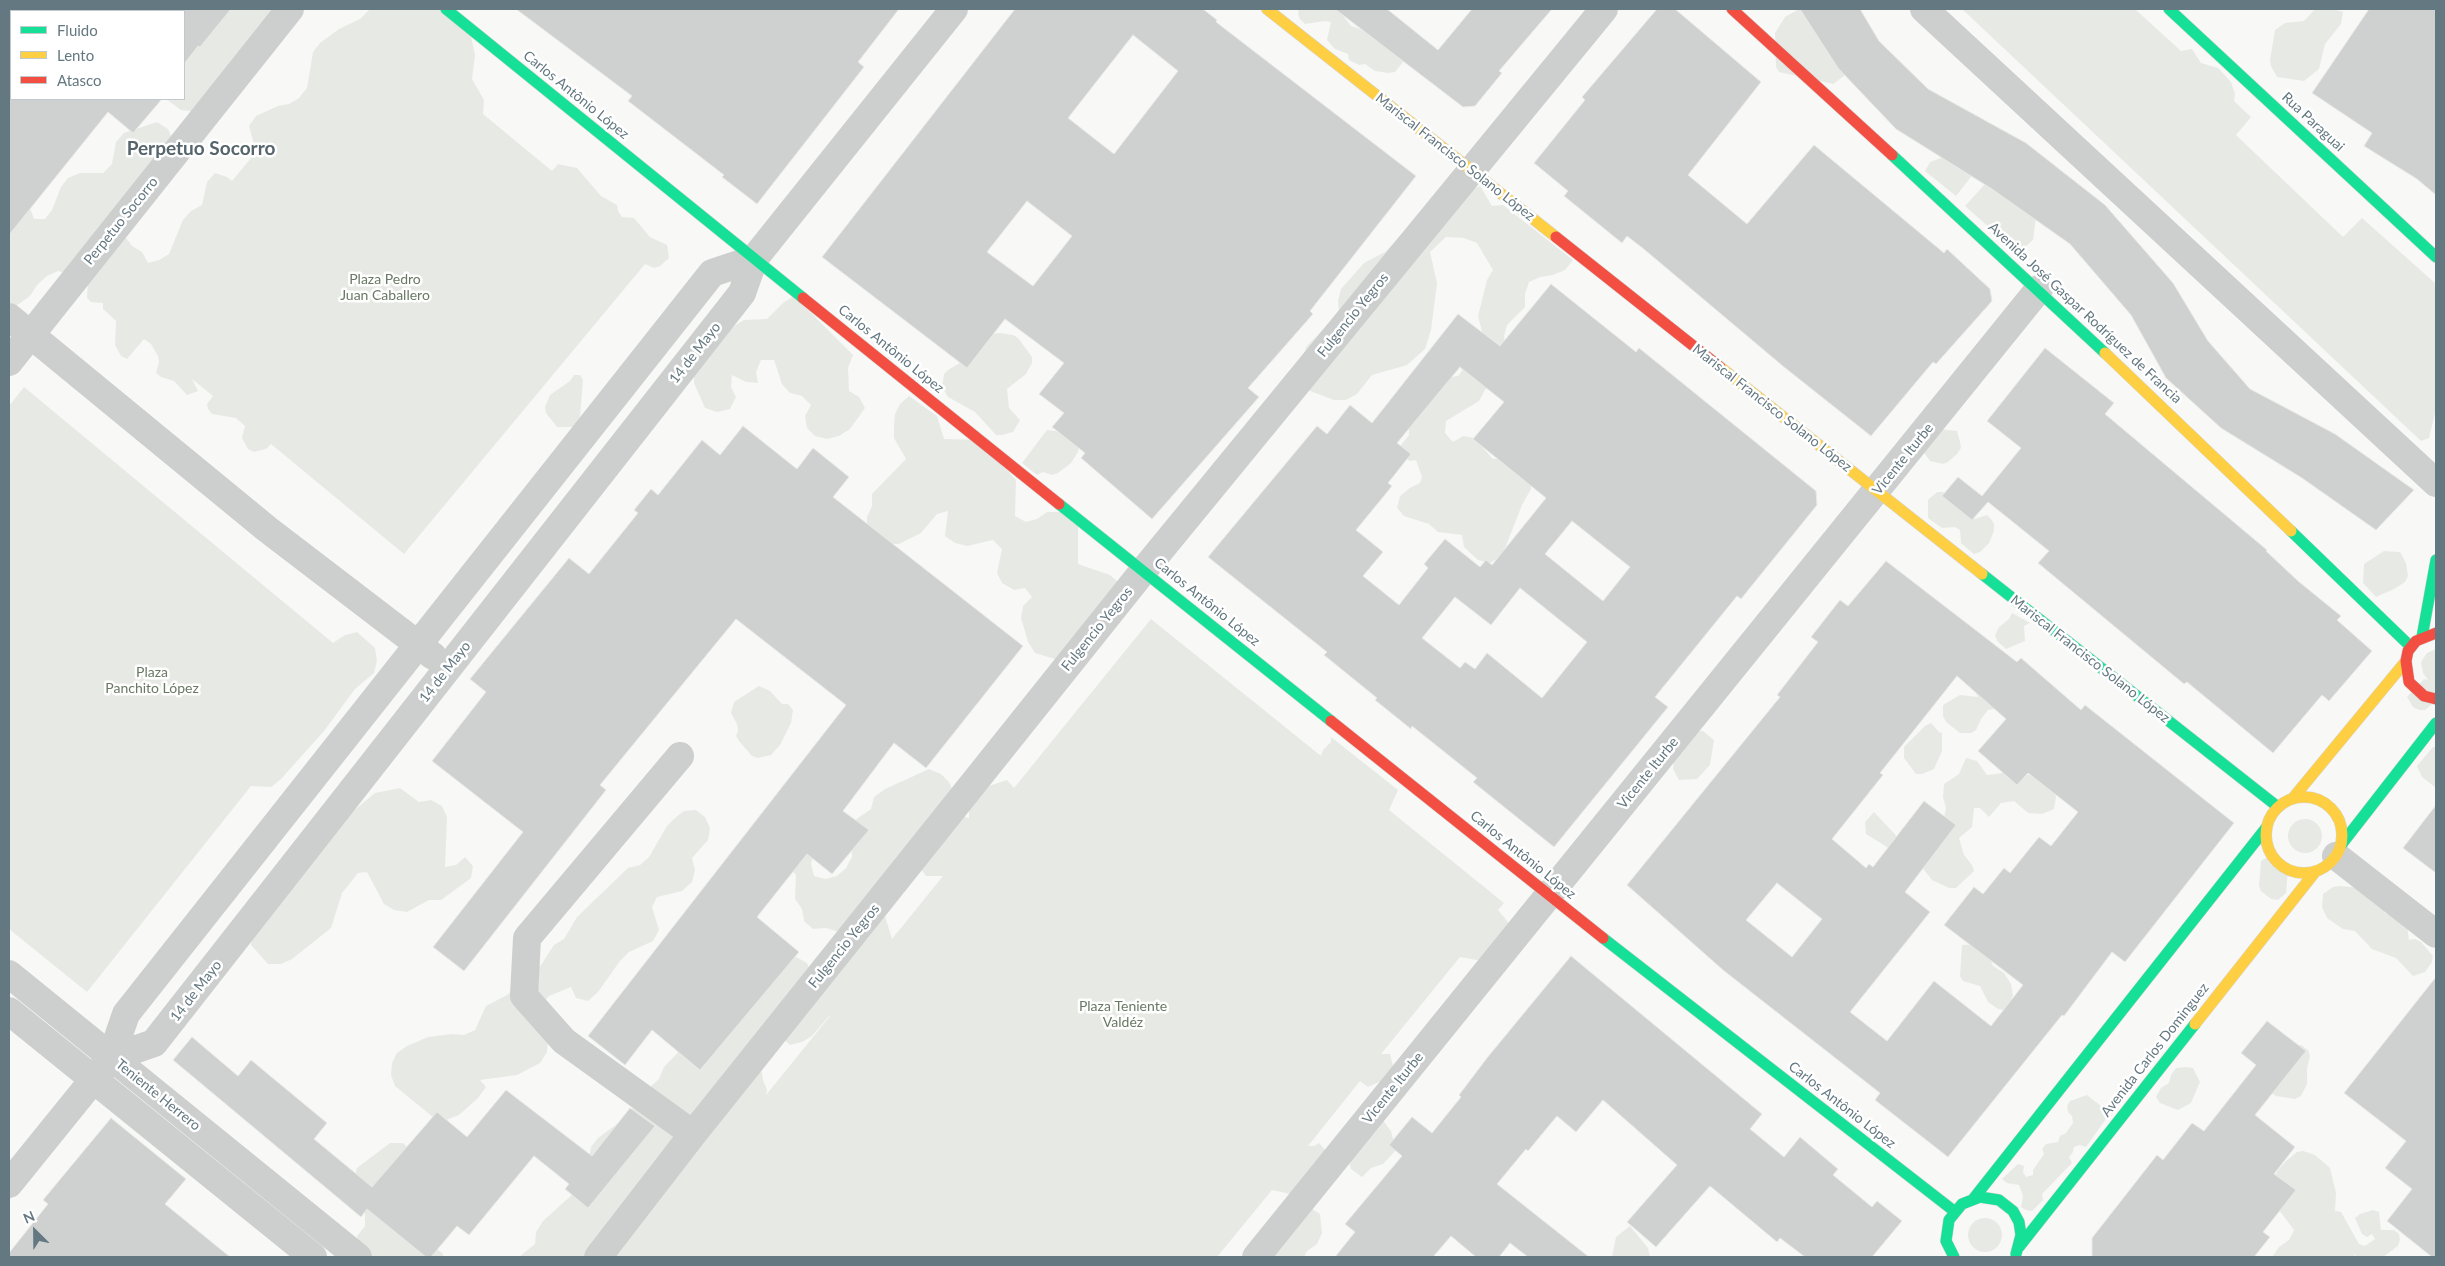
<!DOCTYPE html>
<meta charset="utf-8">
<style>
body{margin:0}
#map{position:relative;width:2445px;height:1266px;overflow:hidden;background:#f8f8f7;font-family:Lato,sans-serif}
canvas{display:block}
.frame{position:absolute;inset:0;border:10px solid #647881;pointer-events:none}
.legend{position:absolute;left:10px;top:10px;width:175px;height:90px;box-sizing:border-box;background:#fff;border:1px solid #c1c9cd;margin:0;padding:6px 9px;list-style:none;font-size:15px;color:#647881}
.legend li{display:flex;align-items:center;gap:10px;height:25px}
.legend b{width:25px;border:1px solid #c1c9cd}
.north{position:absolute;left:10px;top:1206px;width:50px;height:50px;-webkit-text-stroke:4px #fff;paint-order:stroke;rotate:337deg;font-size:14px;font-weight:700;line-height:20px;text-align:center;color:#647881}
.north::after{content:'';display:block;margin:auto;width:18px;height:22px;background:#647881;clip-path:polygon(50% 0,100% 100%,50% 72%,0 100%)}
</style>
<div id="map">
<canvas width="2445" height="1266"></canvas>
<div class="frame"></div>
<ul class="legend">
<li><b style="height:6px;background:#16e098"></b>Fluido</li>
<li><b style="height:6px;background:#ffcf43"></b>Lento</li>
<li><b style="height:6px;background:#f24e42"></b>Atasco</li>
</ul>
<div class="north">N</div>
</div>
<script>
const ctx = document.querySelector('canvas').getContext('2d');
ctx.lineJoin = 'round';
function fillPath(path, color) {
  ctx.fillStyle = color;
  ctx.fill(path, 'evenodd');
}
function poly(rows) {
  const path = new Path2D();
  for (const r of rows) {
    if (r.length === 3) {
      path.moveTo(r[0] + r[2], r[1]);
      path.arc(r[0], r[1], r[2], 0, 2 * Math.PI);
      continue;
    }
    path.moveTo(r[0], r[1]);
    for (let i = 2; i < r.length; i += 2) path.lineTo(r[i], r[i + 1]);
  }
  return path;
}
function trace(path, color, width, dash) {
  ctx.strokeStyle = color;
  ctx.lineWidth = width;
  ctx.lineCap = dash ? 'butt' : 'round';
  ctx.setLineDash(dash || []);
  ctx.stroke(path);
}
function label(font, color, halo, rows, align = 'center') {
  ctx.font = font + ' Lato,sans-serif';
  ctx.lineWidth = 5;
  ctx.setLineDash([]);
  ctx.textBaseline = 'middle';
  ctx.strokeStyle = halo;
  ctx.fillStyle = color;
  for (const [text, x, y, turn = 0] of rows) {
    ctx.save();
    ctx.translate(x, y);
    ctx.rotate((+turn || 0) * Math.PI / 180);
    ctx.textAlign = isNaN(turn) ? turn : align;
    if (halo) ctx.strokeText(text, 0, 0);
    ctx.fillText(text, 0, 0);
    ctx.restore();
  }
}
fillPath(poly([
 [38,9,142,9,135,11,37,11],
 [223,9,272,9,267,22,200,112,181,110,166,99,184,99,184,41,222,13],
 [370,9,444,9,470,32,475,55,472,79,484,100,483,114,552,171,558,164,577,168,601,196,617,205,618,211,622,217,634,218,650,237,667,245,668,251,669,258,660,266,654,268,645,264,404,554,271,444,266,449,254,452,248,449,242,438,245,426,236,418,212,414,208,409,207,404,213,396,192,379,198,391,187,395,174,381,161,377,156,373,159,362,158,356,151,344,144,339,127,359,121,356,115,345,116,321,103,309,103,303,91,302,87,298,88,279,58,271,47,276,37,285,30,296,9,311,9,199,30,208,34,219,45,219,52,210,61,187,68,178,80,173,103,173,112,164,116,142,124,133,157,122,168,129,172,138,127,192,118,227,132,246,142,252,148,263,159,260,169,254,183,220,191,211,202,205,207,182,215,173,227,177,232,181,256,152,249,126,256,116,278,106,289,104,299,98,307,88,313,52,320,43,339,29,360,19],
 [1299,9,1338,9,1351,26,1363,30,1376,41,1389,40,1403,62,1395,72,1388,73,1375,71,1365,64,1359,65,1349,60,1348,54,1335,49,1327,40,1331,22,1325,21,1305,24,1300,19,1298,14],
 [1799,9,1809,9,1812,13,1847,70,1844,76,1833,84,1779,72,1776,67,1775,33,1785,17],
 [1962,9,2135,9,2181,51,2192,49,2201,63,2218,68,2231,82,2235,94,2234,101,2251,117,2236,135,2343,237,2362,218,2436,284,2436,409,2429,438,2421,441],
 [2315,9,2332,9,2343,12,2341,24,2325,44,2319,69,2304,81,2277,77,2271,66,2270,60,2275,30,2285,23,2304,21],
 [1944,157,1974,173,1956,196,1925,171,1930,162],
 [1985,184,2037,209,2033,240,2018,253,1965,206],
 [1480,186,1492,206,1503,205,1573,260,1565,270,1553,275,1540,277,1529,282,1525,294,1525,307,1507,325,1504,336,1508,360,1503,370,1485,390,1479,401,1446,421,1445,433,1453,442,1463,436,1474,438,1493,459,1510,458,1516,474,1531,483,1531,489,1522,505,1502,556,1490,563,1478,560,1464,547,1462,535,1438,532,1429,524,1404,516,1397,508,1400,496,1410,488,1420,483,1422,477,1416,460,1410,461,1404,457,1402,451,1401,445,1409,435,1409,430,1399,408,1446,378,1458,376,1462,371,1460,365,1484,339,1478,316,1487,280,1493,270,1477,243,1464,238,1446,237,1430,252,1437,283,1431,330,1425,349,1407,365,1372,375,1357,394,1346,400,1334,400,1310,391,1303,382,1301,370,1306,347,1339,313,1338,301,1341,289,1364,263,1385,252,1401,235,1411,229,1439,202],
 [794,296,853,355,848,368,849,391,859,397,865,408,850,429,839,436,827,439,815,436,807,428,805,416,811,405,802,396,790,393,782,384,774,360,761,360,756,372,758,383,746,382,732,375,731,387,736,397,730,409,717,412,705,408,694,383,694,370,734,326,744,320,767,319,784,302],
 [1000,333,1013,335,1018,338,1032,357,1032,363,1026,374,1007,389,1009,408,1020,420,1013,432,1002,435,996,435,975,412,948,397,942,387,944,374,948,370,963,361,988,334],
 [574,375,580,375,583,380,580,417,575,427,557,427,546,413,545,407,550,395,570,381],
 [24,387,333,643,345,635,357,632,375,648,377,661,374,673,355,689,324,731,281,779,271,787,251,786,87,992,9,929,9,406],
 [909,396,937,416,944,439,980,440,1016,480,1015,516,1026,522,1037,519,1047,512,1062,512,1078,526,1078,564,1110,575,1119,583,1058,660,1035,653,1028,642,1021,618,1023,606,1032,597,1025,588,1014,590,1002,583,997,573,1002,549,993,540,967,546,955,543,945,536,948,511,937,514,921,533,899,544,887,544,867,528,867,517,872,506,872,494,906,459,894,438,894,426,895,414,900,404],
 [1938,429,1957,431,1960,442,1961,448,1957,454,1948,462,1943,464,1930,461,1923,451],
 [1047,430,1063,432,1079,446,1078,452,1071,463,1058,473,1052,475,1043,472,1037,475,1022,463],
 [1937,492,1943,492,1959,501,1970,515,1975,519,1987,515,1991,519,1994,524,1994,531,1989,543,1980,552,1974,554,1961,543,1960,530,1955,527,1942,528,1928,518,1928,500],
 [2384,551,2400,552,2406,563,2408,576,2405,582,2394,589,2376,597,2363,583,2364,564],
 [2012,613,2030,623,2024,626,2025,641,2006,649,1997,641,1995,635,1999,627,2009,619],
 [1151,619,1321,756,1323,750,1331,742,1331,737,1398,790,1389,810,1504,903,1498,910,1508,922,1509,934,1483,961,1460,957,1381,1054,1390,1054,1393,1066,1381,1081,1368,1087,1360,1081,1308,1146,1314,1146,1319,1143,1326,1151,1295,1195,1272,1190,1217,1257,519,1257,535,1244,536,1232,543,1221,575,1192,589,1159,591,1147,598,1138,628,1116,640,1096,659,1079,664,1067,689,1041,796,957,807,963,812,975,839,932,826,928,813,929,804,921,802,909,795,899,796,875,788,865,787,853,814,852,811,864,814,876,825,879,837,876,846,868,852,857,851,823,871,809,874,797,885,789,929,769,941,774,949,782,954,793,958,815,969,818,969,807,983,788,1007,780,1014,788],
 [919,866,926,876,943,876,892,939,882,906],
 [830,1015,830,1016,766,1095,767,1090,763,1080,761,1068,780,1036,790,1045,802,1042,812,1036],
 [2436,649,2436,701,2425,710,2419,710,2413,707,2407,697,2424,679,2428,680,2423,673,2421,662,2427,653],
 [759,686,770,691,782,704,788,704,793,710,791,723,780,745,771,755,758,758,752,756,739,741,736,736,738,731,737,724,731,713,734,702],
 [1974,690,2000,708,1988,710,1981,719,1976,730,1971,733,1960,733,1946,722,1943,716,1943,705,1960,695,1978,697],
 [1931,723,1939,732,1942,733,1942,751,1934,769,1922,774,1916,774,1904,758,1904,747,1925,726],
 [1697,731,1703,731,1714,740,1710,765,1697,779,1679,780,1673,769,1674,757],
 [2436,746,2436,788,2422,777,2417,766,2432,748],
 [1966,758,1977,761,1987,775,2011,772,2036,776,2055,791,2056,797,2054,809,2042,814,2028,813,2014,801,2001,803,1989,817,1980,808,1974,808,1972,827,1959,838,1964,855,1972,865,1974,871,1956,888,1949,888,1932,880,1921,866,1942,827,1946,808,1943,797,1944,784,1959,774],
 [400,788,419,802,431,800,442,806,447,817,445,867,456,865,465,857,473,866,471,878,441,900,429,900,407,912,394,910,384,904,367,872,358,873,342,893,331,928,292,959,281,964,268,964,251,945,252,933,346,817,375,793],
 [696,810,705,817,710,828,708,840,692,858,695,870,692,882,682,891,657,897,652,907,659,930,653,941,629,952,620,961,598,992,588,1001,576,998,571,987,549,996,540,1005,548,1039,547,1052,540,1063,517,1075,480,1080,486,1087,478,1098,459,1115,446,1120,434,1118,395,1086,391,1075,392,1063,397,1053,407,1046,428,1037,452,1034,464,1035,475,1030,486,1006,507,995,516,987,522,976,541,965,554,945,564,939,577,917,628,868,640,865,649,857,667,826,675,818,684,811],
 [1874,812,1904,844,1896,855,1887,847,1866,834,1865,822],
 [2305,836,17],
 [2271,855,2282,858,2288,868,2286,893,2278,900,2271,899,2261,891,2259,886,2261,861],
 [2339,886,2363,888,2379,898,2385,913,2397,917,2407,924,2409,940,2415,939,2421,942,2433,956,2432,962,2425,972,2413,976,2396,958,2372,949,2355,931,2343,929,2327,918,2322,907,2323,894,2333,887],
 [1985,944,1993,966,2004,973,2011,984,2013,995,2009,1007,2004,1010,1998,1009,1988,1002,1980,986,1963,981,1960,976,1962,945],
 [2301,1045,2308,1050,2310,1056,2307,1069,2307,1084,2301,1096,2295,1099,2276,1096,2271,1093,2295,1046],
 [2185,1067,2193,1068,2200,1082,2191,1103,2178,1110,2160,1103,2156,1097,2161,1088,2169,1083,2171,1075,2176,1068],
 [2087,1095,2106,1110,2108,1116,2086,1147,2080,1145,2074,1147,2073,1152,2069,1157,2072,1163,2042,1194,2043,1200,2032,1211,2026,1210,2021,1207,2023,1196,2019,1185,2007,1183,2002,1179,2018,1164,2024,1166,2023,1172,2026,1177,2033,1175,2033,1170,2044,1154,2042,1149,2046,1144,2058,1142,2060,1136,2066,1133,2073,1123,2072,1116,2068,1112,2067,1106,2070,1101],
 [1381,1118,1391,1131,1396,1150,1383,1164,1371,1168,1362,1177,1351,1169,1348,1157],
 [390,1143,403,1143,411,1151,424,1238,443,1254,443,1257,345,1257,356,1248,357,1236,365,1226,365,1213,356,1192,354,1180,357,1168],
 [2303,1151,2315,1155,2330,1168,2336,1193,2335,1211,2341,1212,2359,1244,2365,1246,2375,1239,2372,1234,2367,1237,2362,1234,2355,1218,2360,1214,2373,1210,2379,1212,2381,1230,2394,1230,2399,1234,2400,1240,2398,1246,2383,1257,2356,1257,2355,1253,2354,1257,2272,1257,2279,1247,2289,1240,2294,1230,2279,1210,2273,1180,2278,1170,2286,1161,2297,1152],
 [1311,1208,1320,1214,1322,1233,1317,1244,1307,1251,1304,1257,1270,1257],
 [1985,1235,17],
 [1630,1226,1648,1248,1650,1257,1612,1257,1616,1237]
]), '#e7eae4');
const building = poly([
 [184,9,231,9,200,47,198,46,184,64,184,9],
 [516,9,899,9,858,62,864,67,757,204,722,177,724,175,628,101,632,96,516,9],
 [1015,9,1203,9,1217,20,1216,22,1416,176,1310,311,1313,314,1248,388,1259,397,1152,519,1081,458,1085,453,1052,427,1064,413,1039,394,1064,363,1005,319,967,368,822,257,1015,9],
 [1133,35,1178,71,1114,154,1068,118,1133,35],
 [1027,201,1072,236,1033,286,987,252,1027,201],
 [1335,9,1387,9,1438,50,1472,9,1552,9,1499,71,1502,73,1475,106,1463,107,1335,9],
 [1657,9,1675,9,1761,82,1688,175,1747,224,1814,145,1944,253,1947,249,1990,289,1992,301,1936,364,1933,362,1871,436,1784,367,1645,250,1627,236,1622,243,1564,196,1568,191,1534,163,1585,100,1582,97,1657,9],
 [1800,9,1860,9,1879,41,1928,89,2026,143,2105,205,2173,283,2208,341,2250,389,2335,434,2414,490,2376,530,2302,478,2221,428,2166,378,2131,315,2070,244,1992,189,1896,129,1838,68,1800,9],
 [2369,9,2436,9,2436,195,2417,179,2364,146,2372,133,2312,93,2369,9],
 [9,99,162,99,133,133,108,112,9,235,9,99],
 [1551,284,1636,352,1639,348,1816,491,1817,505,1741,599,1737,596,1655,697,1668,707,1554,847,1473,782,1477,778,1412,726,1411,729,1375,700,1377,698,1324,655,1327,652,1208,557,1317,426,1327,434,1350,405,1372,423,1458,314,1500,346,1551,284],
 [1460,367,1504,402,1473,439,1546,498,1492,565,1486,560,1480,567,1445,539,1424,564,1428,568,1399,605,1363,576,1383,552,1356,530,1392,486,1388,483,1411,454,1397,443,1460,367],
 [1572,521,1630,567,1603,601,1545,554,1572,521],
 [1520,588,1587,642,1542,698,1487,653,1475,669,1465,662,1460,668,1422,638,1455,597,1491,625,1520,588],
 [2045,348,2114,403,2105,414,2267,550,2266,551,2298,581,2341,616,2337,620,2372,651,2329,701,2322,695,2273,753,2187,682,2184,684,2038,563,2049,551,1988,502,1972,520,1942,496,1958,477,1982,496,2021,448,1987,421,2045,348],
 [743,426,797,469,813,448,849,477,833,497,1023,646,926,768,894,743,843,811,869,830,832,874,807,854,757,917,799,952,700,1070,652,1030,625,1065,588,1036,846,705,736,619,600,785,606,790,464,971,433,947,523,832,432,761,486,692,470,679,569,558,589,574,638,513,634,510,651,489,658,495,702,440,720,455,743,426],
 [1886,561,2017,662,2021,658,2081,710,2085,705,2234,823,2125,962,2112,952,2064,1016,2062,1015,1948,1157,1875,1100,1880,1093,1723,970,1627,885,1780,697,1777,695,1818,642,1811,637,1840,600,1848,606,1886,561],
 [1957,676,2006,719,1978,751,2017,785,2028,773,2078,812,2051,846,2039,837,2010,873,2004,868,1983,894,1974,887,1944,925,2023,985,1991,1026,1934,981,1887,1041,1850,1012,1930,912,1905,892,1956,825,1924,801,1873,867,1869,864,1866,868,1832,839,1883,775,1880,773,1957,676],
 [1777,883,1822,919,1792,957,1746,920,1777,883],
 [2436,805,2436,873,2403,848,2436,805],
 [1571,956,1762,1114,1750,1129,1784,1157,1800,1137,1838,1169,1833,1175,1872,1207,1877,1201,1902,1221,1872,1257,1805,1257,1780,1238,1777,1242,1710,1186,1656,1247,1627,1222,1677,1165,1603,1100,1576,1132,1557,1116,1528,1151,1526,1149,1497,1184,1589,1257,1528,1257,1510,1243,1499,1257,1476,1257,1451,1236,1433,1257,1335,1257,1355,1232,1345,1224,1402,1156,1389,1145,1412,1117,1432,1133,1461,1097,1459,1095,1487,1058,1571,956],
 [2436,977,2436,1257,2432,1257,2387,1221,2412,1189,2385,1168,2406,1141,2344,1093,2436,977],
 [2267,1021,2306,1051,2255,1115,2295,1147,2274,1174,2296,1190,2263,1232,2270,1237,2254,1257,2092,1257,2092,1238,2157,1155,2163,1160,2192,1123,2204,1131,2256,1065,2241,1053,2267,1021],
 [192,1037,238,1076,251,1060,327,1123,314,1139,372,1187,437,1112,467,1137,506,1090,592,1156,630,1108,655,1126,588,1208,565,1189,569,1184,534,1156,469,1235,457,1226,431,1257,426,1257,367,1209,361,1217,173,1060,192,1037],
 [111,1118,186,1179,165,1204,230,1257,9,1257,9,1253,48,1204,43,1200,111,1118]
]);
fillPath(building, '#cfd1d1');
trace(building, '#e8e8e6', 1);
const fast = poly([
 [446,9,803,298],
 [2169,9,2436,257],
 [1892,155,2105,353],
 [1059,504,1331,721],
 [2291,531,2411,647],
 [1982,574,2278,807],
 [2422,637,2436,560],
 [2341,845,2436,723],
 [1603,938,1954,1211],
 [1974,1198,2266,828],
 [2019,1247,2195,1024],
 [1954,1257,1946,1241,1949,1220,1962,1204,1980,1197,1999,1200,2013,1211,2019,1222,2021,1235,2016,1254]
]);
const slow = poly([
 [1267,9,1556,237],
 [2105,353,2291,531],
 [1720,367,1982,574],
 [2304,835,38],
 [2293,798,2406,661],
 [2195,1024,2315,872]
]);
const jam = poly([
 [1732,9,1892,155],
 [1556,237,1720,367],
 [803,298,1059,504],
 [2436,633,2416,641,2408,651,2406,661,2409,682,2424,696,2436,699],
 [1331,721,1603,938]
]);
trace(fast, '#d4d5d5', 12);
trace(slow, '#d4d5d5', 12);
trace(jam, '#d4d5d5', 12);
trace(poly([
 [1924,9,2436,483],
 [754,259,712,273,126,1014,111,1058,154,1043,742,293,754,259,954,9],
 [9,317,267,529,433,656],
 [9,362,290,9],
 [680,756,527,938,524,996,564,1041,693,1134],
 [2336,856,2436,934],
 [9,974,358,1257],
 [9,1011,313,1257],
 [9,1184,106,1064],
 [598,1257,693,1134,1144,570,1604,9],
 [1256,1257,2039,289]
]), '#cdcece', 28);
trace(fast, '#16e098', 11);
trace(slow, '#ffcf43', 11);
trace(jam, '#f24e42', 11);
label('14px', '#647881', '#fff', [
 ["Carlos Antônio López",576,95,39],
 ["Rua Paraguai",2313,122,43],
 ["Mariscal Francisco Solano López",1455,157,38],
 ["Perpetuo Socorro",121,221,-51],
 ["Avenida José Gaspar Rodríguez de Francia",2085,313,43],
 ["Fulgencio Yegros",1353,315,-51],
 ["Carlos Antônio López",891,349,39],
 ["14 de Mayo",695,353,-52],
 ["Mariscal Francisco Solano López",1772,408,38],
 ["Vicente Iturbe",1903,459,-51],
 ["Carlos Antônio López",1207,602,39],
 ["Fulgencio Yegros",1097,629,-51],
 ["Mariscal Francisco Solano López",2090,659,38],
 ["14 de Mayo",445,672,-52],
 ["Vicente Iturbe",1648,773,-51],
 ["Carlos Antônio López",1523,855,39],
 ["Fulgencio Yegros",844,946,-51],
 ["14 de Mayo",196,991,-52],
 ["Avenida Carlos Dominguez",2155,1050,-52],
 ["Vicente Iturbe",1393,1088,-51],
 ["Teniente Herrero",158,1095,39],
 ["Carlos Antônio López",1842,1105,38]
]);
label('14px', '#697963', '#fff', [
 ["Plaza Pedro",385,279],
 ["Juan Caballero",385,295],
 ["Plaza",152,672],
 ["Panchito López",152,688],
 ["Plaza Teniente",1123,1006],
 ["Valdéz",1123,1022]
]);
label('bold 19px', '#56656c', '#fff', [
 ["Perpetuo Socorro",201,149]
]);
</script>
